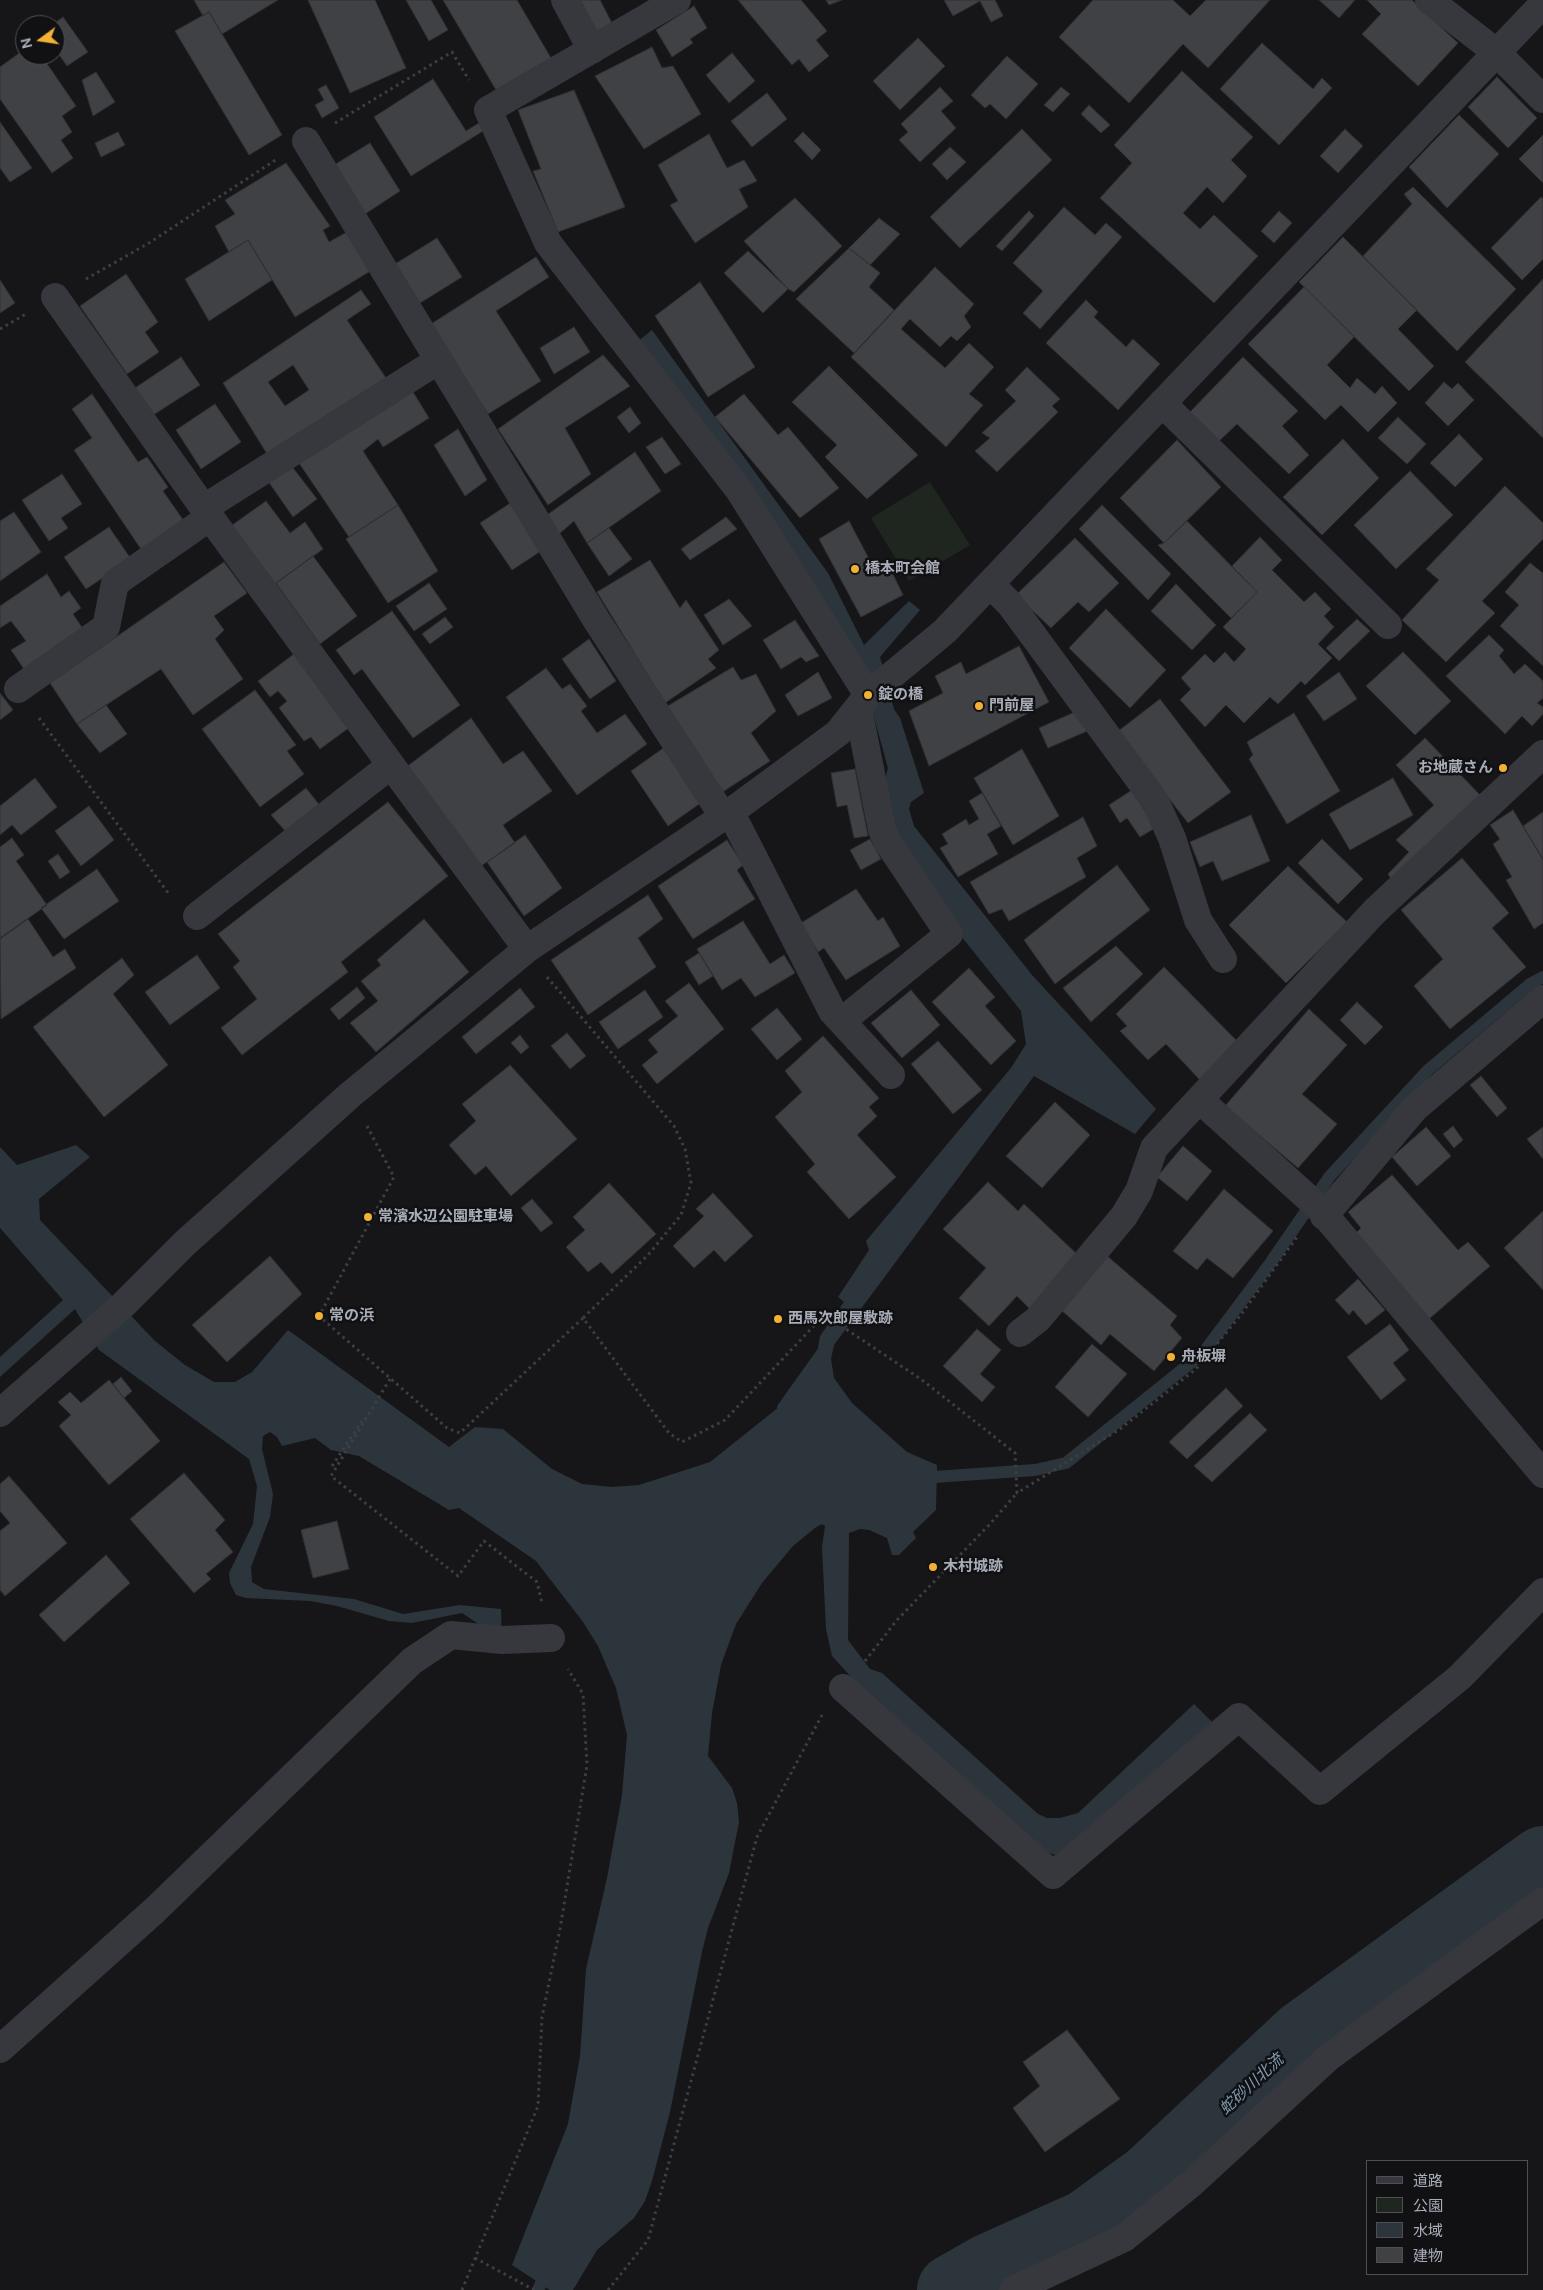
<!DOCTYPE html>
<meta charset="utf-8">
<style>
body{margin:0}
#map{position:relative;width:1543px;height:2290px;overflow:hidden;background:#161618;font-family:"DM Sans","Noto Sans JP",sans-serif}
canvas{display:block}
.legend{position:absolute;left:1366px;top:2160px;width:162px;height:115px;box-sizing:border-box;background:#111113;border:1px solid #4d4f55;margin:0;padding:6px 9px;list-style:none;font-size:15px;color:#a8adb8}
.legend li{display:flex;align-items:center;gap:10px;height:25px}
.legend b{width:25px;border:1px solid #4d4f55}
.north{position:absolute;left:15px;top:15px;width:50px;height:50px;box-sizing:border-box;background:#111113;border:1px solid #4d4f55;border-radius:50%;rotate:256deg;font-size:14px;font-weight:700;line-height:20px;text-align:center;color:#a8adb8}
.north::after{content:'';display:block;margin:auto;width:18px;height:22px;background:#f2b134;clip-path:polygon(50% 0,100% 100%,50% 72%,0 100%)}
</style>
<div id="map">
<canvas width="1543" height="2290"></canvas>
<ul class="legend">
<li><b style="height:6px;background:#37383d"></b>道路</li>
<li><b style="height:14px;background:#1e261f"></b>公園</li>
<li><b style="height:14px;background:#2c353c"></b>水域</li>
<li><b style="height:14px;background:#404145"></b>建物</li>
</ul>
<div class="north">N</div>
</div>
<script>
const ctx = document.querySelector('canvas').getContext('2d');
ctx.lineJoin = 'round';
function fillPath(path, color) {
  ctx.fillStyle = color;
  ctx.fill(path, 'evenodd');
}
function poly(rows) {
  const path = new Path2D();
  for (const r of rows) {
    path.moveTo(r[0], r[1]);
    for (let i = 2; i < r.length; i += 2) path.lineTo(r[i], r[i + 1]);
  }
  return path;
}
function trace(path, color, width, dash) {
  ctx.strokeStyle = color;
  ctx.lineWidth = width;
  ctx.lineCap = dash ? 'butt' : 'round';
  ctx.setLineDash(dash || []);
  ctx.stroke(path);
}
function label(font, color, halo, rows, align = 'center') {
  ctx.font = font + ' "DM Sans","Noto Sans JP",sans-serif';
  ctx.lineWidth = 5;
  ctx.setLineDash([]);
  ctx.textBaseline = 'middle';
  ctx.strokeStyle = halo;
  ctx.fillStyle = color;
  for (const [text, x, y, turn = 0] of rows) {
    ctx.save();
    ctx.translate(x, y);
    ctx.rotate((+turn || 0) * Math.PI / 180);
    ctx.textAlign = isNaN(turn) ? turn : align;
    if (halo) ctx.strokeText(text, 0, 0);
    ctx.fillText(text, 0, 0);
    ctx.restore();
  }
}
fillPath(poly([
 [930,482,970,545,909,581,871,518]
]), '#1e261f');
fillPath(poly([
 [652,330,828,573,864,645,909,601,920,610,880,657,894,709,900,718,924,793,911,802,909,809,914,826,1032,975,1156,1109,1135,1134,1034,1076,834,1345,831,1359,834,1378,852,1403,907,1452,937,1465,936,1510,913,1532,916,1538,899,1555,892,1555,887,1538,869,1530,860,1529,849,1533,848,1640,870,1669,882,1673,1038,1814,1047,1818,1060,1818,1078,1813,1194,1704,1213,1723,1055,1855,1046,1852,863,1690,832,1656,826,1629,822,1547,825,1526,822,1524,815,1528,793,1546,762,1583,736,1624,721,1665,712,1713,708,1756,732,1788,737,1803,739,1822,729,1873,708,1928,702,1952,670,2112,652,2181,645,2201,634,2218,597,2250,573,2290,550,2290,512,2265,568,2124,580,2056,586,1969,607,1878,622,1795,627,1735,616,1688,598,1646,583,1622,536,1561,459,1508,449,1510,359,1456,331,1450,315,1438,282,1446,277,1437,270,1432,263,1436,262,1449,273,1494,270,1517,251,1567,252,1582,264,1589,354,1599,403,1614,460,1605,501,1609,502,1640,462,1613,412,1623,389,1621,337,1606,310,1601,246,1598,236,1595,230,1583,229,1573,253,1524,257,1486,249,1459,99,1350,75,1309,0,1377,0,1357,63,1300,0,1228,0,1147,17,1165,76,1145,90,1157,39,1199,40,1220,155,1341,185,1365,214,1382,235,1382,252,1372,288,1330,449,1447,475,1427,503,1429,552,1469,582,1484,612,1487,639,1485,710,1462,804,1387,815,1366,820,1336,844,1302,838,1297,869,1250,866,1241,1011,1068,1026,1044,1021,1011,961,936,886,827,880,799,888,768,868,695,637,342]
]), '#2c353c');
trace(poly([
 [783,1408,825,1349],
 [934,1477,1035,1470,1066,1463,1203,1353,1271,1262,1330,1176,1428,1070,1530,984,1543,977],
 [538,2290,542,2281]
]), '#2c353c', 12);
trace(poly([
 [953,2290,990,2269,1088,2225,1150,2180,1304,2036,1543,1862]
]), '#2c353c', 72);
const building = poly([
 [194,0,278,0,222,34,209,12,203,16,194,0],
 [308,0,375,0,406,68,350,93,308,0],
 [406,0,431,0,448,30,429,41,406,0],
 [443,0,517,0,551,58,496,90,443,0],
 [575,0,600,0,613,25,593,34,575,0],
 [738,0,801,0,827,31,816,40,829,56,809,72,799,59,792,65,738,0],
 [826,0,842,0,829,5,826,0],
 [944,0,995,0,1003,16,991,22,980,1,953,16,944,0],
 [1093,0,1173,0,1190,16,1206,0,1270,0,1208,68,1183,44,1129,103,1059,37,1093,0],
 [1319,0,1355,0,1339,18,1319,0],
 [1367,0,1412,0,1458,43,1418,86,1362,34,1381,14,1367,0],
 [694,6,707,28,690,39,693,43,672,57,656,30,694,6],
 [209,12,282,135,249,155,175,31,209,12],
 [63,17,88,52,67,66,55,49,55,25,52,25,63,17],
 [918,38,945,66,900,110,873,81,918,38],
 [1262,43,1313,89,1322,78,1332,88,1279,145,1220,89,1262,43],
 [652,47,662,68,673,66,701,114,644,149,595,76,652,47],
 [25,49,25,55,41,55,76,106,62,116,72,132,61,140,73,158,52,173,0,99,0,67,25,49],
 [732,53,755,81,729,103,706,75,732,53],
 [1007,56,1038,84,1006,119,990,104,985,108,971,95,1007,56],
 [1182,71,1253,137,1231,160,1247,176,1223,203,1207,187,1183,213,1200,229,1214,215,1258,256,1214,303,1100,198,1132,163,1114,145,1182,71],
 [96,72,115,102,93,116,82,80,96,72],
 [1497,77,1537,118,1508,148,1468,107,1497,77],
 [433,79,466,131,479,123,483,131,411,176,374,117,433,79],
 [326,85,339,108,322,118,315,105,324,100,318,89,326,85],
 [940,87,953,101,941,111,956,128,920,162,899,140,908,132,901,124,940,87],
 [1061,87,1070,94,1053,112,1044,105,1061,87],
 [574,90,625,207,558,232,533,171,541,169,518,110,574,90],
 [767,93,787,119,752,147,731,121,767,93],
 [1089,105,1110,125,1101,133,1081,114,1089,105],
 [1459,115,1499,154,1447,208,1409,167,1459,115],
 [0,122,32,168,10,182,0,168,0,122],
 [1022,129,1052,160,960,248,930,217,1022,129],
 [1345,129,1363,146,1338,173,1320,156,1345,129],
 [118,132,125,145,101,157,95,143,118,132],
 [803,132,821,150,812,160,794,141,803,132],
 [709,134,727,168,744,160,757,181,739,189,748,207,695,243,670,205,678,201,658,165,709,134],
 [1543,135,1543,183,1519,159,1543,135],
 [370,143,400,191,365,214,334,165,370,143],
 [950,147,966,162,947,180,932,164,950,147],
 [286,163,330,226,323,230,329,242,347,232,372,270,295,317,248,240,229,252,215,226,235,214,225,200,286,163],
 [1413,187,1516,289,1457,351,1363,256,1412,204,1404,194,1413,187],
 [1541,197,1543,199,1543,259,1522,280,1491,248,1541,197],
 [795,198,842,246,794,292,788,289,744,241,795,198],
 [1064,207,1095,235,1106,223,1122,237,1040,329,1023,313,1043,291,1013,263,1064,207],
 [1029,211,1034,216,1002,251,996,246,1029,211],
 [1279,211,1292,223,1274,243,1261,231,1279,211],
 [879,218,900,234,870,265,849,248,879,218],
 [1343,237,1417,310,1398,329,1434,366,1409,391,1299,282,1343,237],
 [437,238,462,277,420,303,395,264,437,238],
 [248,240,272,280,209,321,185,279,248,240],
 [849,248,880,273,869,287,894,310,854,353,796,299,849,248],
 [748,251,788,289,763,313,724,273,748,251],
 [536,257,549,277,496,311,541,381,488,414,431,324,536,257],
 [935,267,974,304,964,316,971,327,957,341,951,336,940,347,910,319,901,329,945,368,969,343,994,367,969,394,983,405,946,447,851,357,935,267],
 [126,274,158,322,145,332,159,352,127,374,80,306,126,274],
 [1543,279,1543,438,1465,362,1543,279],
 [0,280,15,303,0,313,0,280],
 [700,282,755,367,708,397,655,316,700,282],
 [1304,287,1354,337,1327,365,1350,388,1357,378,1375,394,1382,386,1397,403,1368,432,1341,405,1325,420,1248,344,1304,287],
 [361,290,371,304,347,320,386,378,269,457,223,383,361,290],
 [293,365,309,390,285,406,268,382,293,365],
 [1086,300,1098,312,1094,317,1126,347,1133,339,1160,364,1118,410,1046,343,1086,300],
 [574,327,590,352,554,374,540,348,574,327],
 [603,355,630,386,565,428,591,474,548,505,498,429,603,355],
 [181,357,200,385,150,417,132,390,181,357],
 [1243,357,1298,411,1282,426,1309,455,1289,474,1237,424,1217,443,1189,413,1243,357],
 [829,366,918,455,867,499,825,457,837,445,792,402,829,366],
 [1027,367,1060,399,1052,406,1058,412,997,472,975,451,990,438,982,433,1016,401,1005,390,1027,367],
 [1444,382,1452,389,1458,383,1474,400,1448,426,1425,403,1444,382],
 [410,387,429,418,383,447,378,439,363,451,398,505,349,537,299,463,410,387],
 [92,394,138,462,147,457,168,487,163,491,186,524,143,552,74,450,92,438,72,409,92,394],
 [744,394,778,435,788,427,839,488,800,518,715,417,744,394],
 [215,404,241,442,201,469,176,430,215,404],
 [630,407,641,423,629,433,617,417,630,407],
 [1398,417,1426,444,1407,464,1378,438,1398,417],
 [458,429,487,480,465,496,434,445,458,429],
 [1459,434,1483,459,1455,487,1430,463,1459,434],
 [662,437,681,464,665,474,646,447,662,437],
 [1343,439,1379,478,1322,535,1283,497,1343,439],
 [1177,440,1221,487,1164,543,1120,498,1177,440],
 [635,452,661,491,587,543,574,521,559,534,547,515,635,452],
 [290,464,317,499,293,517,268,481,290,464],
 [1410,471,1453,515,1396,569,1354,525,1410,471],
 [62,474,82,504,61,518,68,528,49,541,22,500,62,474],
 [1505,486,1543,523,1543,539,1482,601,1495,613,1446,662,1402,620,1439,580,1426,569,1505,486],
 [266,501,290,533,305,522,323,549,271,587,228,528,266,501],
 [512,502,541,551,512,570,480,523,512,502],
 [398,505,438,571,388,603,346,539,398,505],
 [1102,505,1171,574,1148,600,1079,529,1102,505],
 [14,512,41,552,0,581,0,521,14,512],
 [726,517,737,529,690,560,681,549,726,517],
 [849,521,876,572,889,566,903,595,861,617,819,539,849,521],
 [1187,521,1257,592,1231,618,1158,545,1164,543,1187,521],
 [109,527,131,559,86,589,64,557,109,527],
 [609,528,632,559,609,576,587,543,609,528],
 [1260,537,1282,560,1272,570,1304,602,1315,592,1331,609,1324,616,1334,627,1318,644,1332,658,1305,685,1301,681,1278,704,1270,697,1244,723,1226,705,1205,727,1180,700,1191,689,1181,678,1205,654,1214,663,1225,652,1234,662,1246,649,1223,627,1257,592,1232,566,1260,537],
 [1075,538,1119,583,1089,612,1078,602,1051,628,1016,595,1075,538],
 [313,556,357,616,320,644,276,583,313,556],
 [650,560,680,608,686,600,719,650,708,659,716,668,665,703,597,592,650,560],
 [224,562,247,593,214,616,224,630,215,639,243,679,193,715,161,669,77,724,50,683,224,562],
 [1530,563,1543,573,1543,666,1500,626,1519,605,1505,592,1530,563],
 [47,574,61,597,69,591,81,608,73,614,85,632,26,672,11,650,26,641,11,621,0,628,0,606,47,574],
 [429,583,447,609,414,631,396,606,429,583],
 [1176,584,1216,625,1192,650,1151,611,1176,584],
 [729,599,752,626,723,645,704,615,729,599],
 [1106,609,1166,670,1130,708,1069,648,1106,609],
 [392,611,460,705,413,738,362,669,354,675,336,650,392,611],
 [445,617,453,627,430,644,422,634,445,617],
 [1357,619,1370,631,1339,661,1326,648,1357,619],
 [795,620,819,656,806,662,801,657,781,669,763,640,795,620],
 [1489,635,1504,650,1499,656,1514,674,1525,664,1543,681,1543,698,1537,703,1543,707,1543,714,1532,726,1522,716,1505,734,1446,676,1489,635],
 [589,639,616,681,590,699,562,659,589,639],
 [1019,646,1049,702,929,766,909,711,943,693,935,676,961,662,966,674,1019,646],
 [1403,652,1451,701,1415,735,1366,686,1403,652],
 [294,654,350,727,320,749,311,737,304,741,279,708,287,701,278,691,270,697,258,681,294,654],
 [733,667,741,680,756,674,776,711,751,733,770,761,721,793,666,707,733,667],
 [546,668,562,689,570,684,587,706,581,711,597,733,625,714,647,744,577,795,506,697,546,668],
 [818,672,832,698,798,716,785,695,818,672],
 [1339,672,1357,699,1324,721,1306,696,1339,672],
 [255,690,296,745,287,751,304,774,260,807,202,729,255,690],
 [0,693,13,710,0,720,0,693],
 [1160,699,1231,792,1188,823,1117,732,1160,699],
 [106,705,127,734,100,753,77,724,106,705],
 [1077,711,1092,729,1048,748,1039,728,1077,711],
 [1294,713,1340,791,1287,824,1249,759,1253,755,1247,742,1294,713],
 [471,718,503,764,523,751,552,791,503,825,515,843,478,868,405,768,471,718],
 [1425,738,1482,797,1393,882,1388,874,1409,852,1396,840,1434,805,1396,765,1425,738],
 [665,747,702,802,668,826,631,771,665,747],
 [1022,749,1059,816,1013,845,974,778,1022,749],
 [855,769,868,836,854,838,847,805,837,807,831,773,855,769],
 [35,778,57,807,21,835,12,825,0,835,0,806,35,778],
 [1393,778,1413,815,1350,850,1329,814,1393,778],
 [306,788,321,807,287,833,271,815,306,788],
 [1132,790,1155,828,1140,837,1127,818,1120,823,1109,805,1132,790],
 [982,793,1001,826,987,834,998,854,958,877,940,848,948,844,942,834,966,819,969,825,979,819,969,801,982,793],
 [388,802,448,876,341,962,348,972,242,1055,221,1028,257,999,233,967,240,961,218,934,388,802],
 [89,806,114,840,81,866,55,831,89,806],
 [1513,810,1543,860,1543,923,1534,929,1506,880,1512,877,1493,844,1500,839,1490,825,1513,810],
 [1543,812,1543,859,1523,826,1543,812],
 [1251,815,1270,861,1222,881,1213,861,1200,867,1190,842,1251,815],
 [1083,817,1097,846,1077,858,1086,877,1009,921,1002,909,989,914,970,882,1083,817],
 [525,835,562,888,524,916,487,862,525,835],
 [12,838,24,855,16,861,47,905,0,938,0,847,12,838],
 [870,839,881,859,861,870,850,850,870,839],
 [1322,839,1363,879,1338,904,1298,863,1322,839],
 [727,840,743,865,737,870,755,899,693,939,658,886,727,840],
 [58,854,70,872,60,879,48,861,58,854],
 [1462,858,1509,913,1492,928,1526,967,1450,1029,1414,986,1443,959,1401,910,1462,858],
 [1117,865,1150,910,1055,984,1024,940,1117,865],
 [1288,866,1347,922,1286,983,1229,925,1288,866],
 [97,869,119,901,64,939,41,908,97,869],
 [856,889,878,921,883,917,900,946,846,980,824,948,818,952,801,923,856,889],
 [648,895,663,919,638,938,656,967,588,1015,551,960,648,895],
 [28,919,53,957,65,949,76,968,1,1019,0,939,28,919],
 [424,919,469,972,376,1052,350,1023,378,1001,361,981,381,965,377,960,424,919],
 [743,921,770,964,784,955,795,973,755,997,741,978,722,990,697,949,743,921],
 [1116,946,1143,974,1091,1022,1063,988,1116,946],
 [699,953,713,976,699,985,685,962,699,953],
 [197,955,220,988,170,1025,145,992,197,955],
 [122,958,134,975,113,994,168,1065,104,1117,33,1027,122,958],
 [1164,967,1238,1042,1200,1080,1166,1044,1148,1060,1120,1031,1127,1026,1116,1014,1164,967],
 [969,968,995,997,985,1006,1016,1041,991,1065,932,1002,969,968],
 [689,983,724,1029,657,1084,642,1065,658,1052,648,1040,678,1016,665,1001,689,983],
 [357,987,365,998,339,1020,330,1009,357,987],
 [520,988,535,1007,476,1054,462,1037,520,988],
 [645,990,663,1017,618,1049,599,1022,645,990],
 [911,990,940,1025,902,1058,871,1023,911,990],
 [1357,1002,1383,1027,1365,1045,1340,1020,1357,1002],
 [777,1008,802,1039,777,1060,751,1029,777,1008],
 [1309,1009,1347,1045,1302,1094,1337,1124,1298,1168,1225,1106,1309,1009],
 [567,1033,586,1056,570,1069,551,1046,567,1033],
 [520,1035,529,1047,521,1054,511,1043,520,1035],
 [823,1036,879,1098,869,1107,877,1116,857,1135,896,1177,849,1219,807,1172,815,1164,775,1117,802,1092,785,1071,823,1036],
 [938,1041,982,1090,953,1114,911,1064,938,1041],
 [510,1065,577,1139,511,1196,486,1166,475,1175,449,1145,476,1121,462,1104,510,1065],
 [1481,1076,1507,1108,1497,1117,1470,1085,1481,1076],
 [1055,1102,1090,1135,1042,1188,1006,1156,1055,1102],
 [1453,1126,1463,1140,1454,1148,1443,1134,1453,1126],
 [1426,1127,1451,1156,1417,1186,1392,1157,1426,1127],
 [1543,1127,1543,1159,1527,1139,1543,1127],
 [1183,1146,1212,1171,1187,1201,1157,1177,1183,1146],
 [1392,1175,1458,1250,1468,1242,1490,1266,1429,1319,1355,1234,1361,1228,1348,1212,1392,1175],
 [988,1182,1018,1211,1024,1204,1080,1257,1034,1313,1017,1296,989,1326,959,1298,986,1268,943,1229,988,1182],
 [609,1183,656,1234,612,1274,601,1262,588,1272,566,1247,585,1230,573,1217,609,1183],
 [1224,1189,1273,1231,1233,1278,1207,1258,1197,1270,1173,1251,1224,1189],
 [713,1193,753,1236,725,1262,714,1250,694,1268,673,1246,704,1216,696,1209,713,1193],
 [532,1199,553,1223,541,1232,521,1208,532,1199],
 [1543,1211,1543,1290,1504,1248,1543,1211],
 [1106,1255,1177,1316,1170,1325,1182,1338,1154,1371,1110,1334,1101,1345,1060,1309,1106,1255],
 [270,1256,302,1294,227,1362,192,1325,270,1256],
 [1358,1279,1385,1310,1366,1325,1353,1310,1349,1315,1335,1300,1358,1279],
 [1390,1324,1409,1350,1393,1363,1406,1380,1381,1400,1347,1357,1390,1324],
 [977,1329,1001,1350,980,1374,995,1387,982,1402,943,1366,977,1329],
 [1092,1344,1127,1374,1088,1417,1055,1387,1092,1344],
 [121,1377,132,1391,124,1398,113,1384,121,1377],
 [109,1380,160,1441,109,1485,59,1426,71,1415,58,1402,70,1392,81,1403,109,1380],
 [1226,1388,1243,1406,1187,1459,1169,1442,1226,1388],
 [1250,1413,1267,1430,1212,1482,1194,1466,1250,1413],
 [184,1473,225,1520,215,1530,233,1552,206,1574,211,1579,194,1593,130,1519,184,1473],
 [9,1476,67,1543,5,1596,0,1590,0,1531,10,1523,0,1511,0,1484,9,1476],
 [337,1521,349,1569,313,1578,301,1530,337,1521],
 [106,1555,130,1583,64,1642,39,1615,106,1555],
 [1067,2030,1120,2099,1045,2152,1013,2108,1040,2086,1023,2062,1067,2030]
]);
fillPath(building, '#404145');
trace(building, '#303034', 1);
trace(poly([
 [335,123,452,52,469,80],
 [86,279,149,243,277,159],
 [0,329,26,314],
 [39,718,169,894],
 [547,977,674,1126,685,1149,691,1183,681,1215,648,1255,583,1318],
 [367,1126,394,1177,319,1316,447,1428,460,1433,583,1318,669,1433,682,1442,725,1420,826,1313,846,1329,922,1380,1015,1453,1017,1493,1120,1429,1196,1369,1240,1316,1297,1237],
 [390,1379,331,1476,458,1576,484,1541,537,1582,542,1603],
 [332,1466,362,1421],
 [865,1661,897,1620,989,1525,1017,1493],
 [475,2258,534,2290],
 [462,2290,538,2106,542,2017,560,1929,587,1765,583,1694,568,1669],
 [608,2290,648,2240,757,1837,822,1715]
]), '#3d3f44', 3, [2.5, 4]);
trace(poly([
 [565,0,592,50],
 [677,0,488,110,548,243,739,490,868,695],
 [1429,0,1496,52,1543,99],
 [306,141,597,621,723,816],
 [55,297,210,517,391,765],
 [1162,403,1388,625],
 [204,508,439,360],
 [990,584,1010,604,1155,801,1172,838,1198,920,1223,959],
 [18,689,106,627,115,583,210,517],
 [730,811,832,1011,891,1075],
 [197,916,391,765,527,949],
 [842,1021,949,934,887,841,882,830,858,708],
 [1200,1100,1318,1207,1543,1474],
 [1324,1216,1415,1108,1543,999],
 [1020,1333,1038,1319,1124,1216,1139,1191,1154,1148,1375,911,1543,754],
 [0,1413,123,1305,185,1243,350,1095,527,949,736,808,838,733,868,695,945,631,1543,4],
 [843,1688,1053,1875,1239,1717,1320,1791,1460,1677,1543,1592],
 [0,2049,155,1910,412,1661,451,1635,502,1640,551,1638],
 [1013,2290,1124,2238,1192,2183,1329,2057,1543,1901]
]), '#37383d', 28);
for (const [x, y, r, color] of [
 [855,569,5,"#f2b134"],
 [868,695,5,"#f2b134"],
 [979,706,5,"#f2b134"],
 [1503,768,5,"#f2b134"],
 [368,1217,5,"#f2b134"],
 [319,1316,5,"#f2b134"],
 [778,1319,5,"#f2b134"],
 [1171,1357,5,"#f2b134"],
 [933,1567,5,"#f2b134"]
]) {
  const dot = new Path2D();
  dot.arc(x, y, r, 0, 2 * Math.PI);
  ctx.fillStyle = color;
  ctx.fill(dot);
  trace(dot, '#111113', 2);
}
label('bold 15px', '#a8adb8', '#111113', [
 ["橋本町会館",865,569],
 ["錠の橋",878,695],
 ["門前屋",989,706],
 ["お地蔵さん",1493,768,"right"],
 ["常濱水辺公園駐車場",378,1217],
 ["常の浜",329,1316],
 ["西馬次郎屋敷跡",788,1319],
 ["舟板塀",1181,1357],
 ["木村城跡",943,1567]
], 'left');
label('italic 16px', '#7f9bb3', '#111113', [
 ["蛇砂川北流",1252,2085,-43]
]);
</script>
